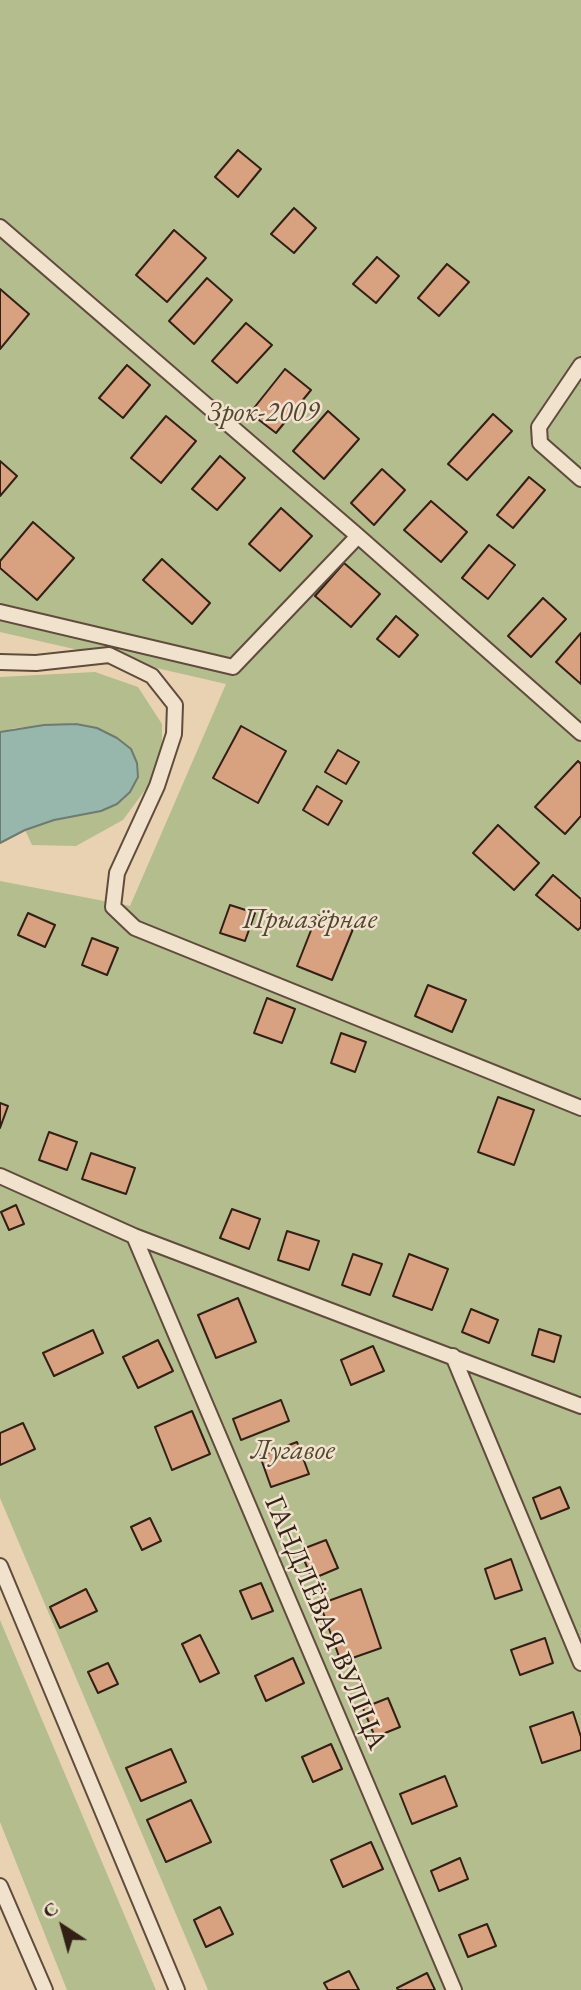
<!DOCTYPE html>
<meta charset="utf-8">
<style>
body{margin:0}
#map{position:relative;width:581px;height:1990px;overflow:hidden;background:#e9d2b2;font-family:"EB Garamond",serif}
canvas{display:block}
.north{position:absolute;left:28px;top:1892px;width:70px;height:70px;-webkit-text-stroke:5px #f1e2cd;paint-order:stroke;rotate:324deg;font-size:19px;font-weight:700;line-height:28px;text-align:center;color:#321f15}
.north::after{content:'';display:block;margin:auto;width:24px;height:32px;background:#321f15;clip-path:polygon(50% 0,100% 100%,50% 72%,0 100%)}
</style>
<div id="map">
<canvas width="581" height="1990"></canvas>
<div class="north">С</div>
</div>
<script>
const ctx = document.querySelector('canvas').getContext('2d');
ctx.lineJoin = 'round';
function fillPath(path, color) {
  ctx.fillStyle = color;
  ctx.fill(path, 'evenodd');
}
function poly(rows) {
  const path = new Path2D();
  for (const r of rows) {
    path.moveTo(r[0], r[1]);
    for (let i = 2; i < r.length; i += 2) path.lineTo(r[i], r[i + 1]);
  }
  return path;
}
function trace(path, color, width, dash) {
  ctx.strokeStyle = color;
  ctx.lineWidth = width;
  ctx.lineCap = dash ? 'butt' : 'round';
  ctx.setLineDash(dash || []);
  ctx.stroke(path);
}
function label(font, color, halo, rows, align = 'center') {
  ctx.font = font + ' "EB Garamond",serif';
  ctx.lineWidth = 5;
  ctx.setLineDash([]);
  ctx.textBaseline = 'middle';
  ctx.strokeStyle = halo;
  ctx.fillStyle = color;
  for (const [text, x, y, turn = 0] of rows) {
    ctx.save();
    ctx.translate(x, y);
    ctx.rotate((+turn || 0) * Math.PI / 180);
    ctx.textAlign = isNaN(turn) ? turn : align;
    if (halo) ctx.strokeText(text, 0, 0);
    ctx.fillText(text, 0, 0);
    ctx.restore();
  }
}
fillPath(poly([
 [0,0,581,0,581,1990,208,1990,0,1498,0,881,130,906,226,684,0,632],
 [95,672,138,687,162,724,162,748,151,782,123,820,76,846,32,845,25,830,54,820,101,811,130,792,138,777,137,763,117,738,97,728,76,724,15,728,0,732,0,677],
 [0,1620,156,1990,67,1990,0,1822]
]), '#b4bd8e');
const water = poly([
 [76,724,97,728,117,738,131,749,137,763,138,777,130,792,117,804,101,811,54,820,25,830,0,843,0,732,44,725,76,724]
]);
fillPath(water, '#97b7ad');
trace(water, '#6f7a70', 2);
const building = poly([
 [238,150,261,169,238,197,215,177,238,150],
 [294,208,316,228,294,253,271,234,294,208],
 [174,230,206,258,167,302,136,275,174,230],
 [377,257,399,276,376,303,353,284,377,257],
 [447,264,469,282,439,316,418,298,447,264],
 [207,278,232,300,194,344,169,321,207,278],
 [0,289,29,314,0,349,0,289],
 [246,323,272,345,237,383,212,361,246,323],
 [127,365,150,385,123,418,99,398,127,365],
 [285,369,311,390,276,433,250,413,285,369],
 [328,411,359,439,324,479,293,451,328,411],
 [493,414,512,431,467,480,448,464,493,414],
 [166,416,196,441,161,483,131,458,166,416],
 [220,456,245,478,217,510,192,489,220,456],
 [0,461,17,476,0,496,0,461],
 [382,469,405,490,374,525,351,503,382,469],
 [529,477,545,490,513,528,497,515,529,477],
 [431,501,467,532,441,562,404,530,431,501],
 [281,508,312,536,280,571,249,544,281,508],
 [33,522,74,558,37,600,0,568,0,561,33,522],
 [489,545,515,565,488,599,462,578,489,545],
 [162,559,210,603,192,624,143,580,162,559],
 [344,563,380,594,351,627,315,596,344,563],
 [543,598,566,619,531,657,508,636,543,598],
 [396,616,418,635,399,657,377,639,396,616],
 [581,633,581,684,556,662,581,633],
 [241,726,286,751,258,803,213,778,241,726],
 [338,750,359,762,346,784,325,772,338,750],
 [578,761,581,764,581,816,565,834,535,807,578,761],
 [317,786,342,801,328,825,303,810,317,786],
 [498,825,539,863,514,890,473,853,498,825],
 [553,875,581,899,581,927,578,930,536,895,553,875],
 [230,905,255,913,245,941,220,933,230,905],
 [28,913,55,925,45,947,18,935,28,913],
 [317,915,353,929,332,980,297,966,317,915],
 [92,938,118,948,107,975,82,965,92,938],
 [428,985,466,1000,452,1032,415,1016,428,985],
 [267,998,295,1009,282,1043,254,1033,267,998],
 [341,1033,366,1042,355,1072,331,1063,341,1033],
 [498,1097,534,1110,514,1165,478,1152,498,1097],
 [0,1103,8,1106,0,1128,0,1103],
 [49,1132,77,1142,67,1170,39,1160,49,1132],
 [91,1153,135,1168,126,1194,82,1179,91,1153],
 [16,1205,24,1224,9,1230,1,1212,16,1205],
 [232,1209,260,1219,249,1249,220,1238,232,1209],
 [287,1231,319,1241,309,1270,278,1260,287,1231],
 [353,1254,382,1264,370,1295,342,1285,353,1254],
 [409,1254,448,1269,432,1310,393,1296,409,1254],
 [238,1298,256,1342,216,1358,198,1315,238,1298],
 [471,1309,498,1320,489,1343,462,1332,471,1309],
 [539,1329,561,1336,554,1362,532,1355,539,1329],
 [93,1330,103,1353,54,1376,43,1353,93,1330],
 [158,1340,173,1371,138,1388,123,1357,158,1340],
 [373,1346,384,1371,351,1385,341,1360,373,1346],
 [281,1400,289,1421,241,1440,233,1419,281,1400],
 [192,1411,210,1454,172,1470,155,1427,192,1411],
 [23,1423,35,1449,0,1465,0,1433,23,1423],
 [297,1442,309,1474,271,1487,260,1456,297,1442],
 [560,1487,569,1508,541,1519,533,1498,560,1487],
 [150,1518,161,1541,142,1550,131,1527,150,1518],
 [326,1540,338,1568,312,1579,300,1550,326,1540],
 [511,1559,522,1590,495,1599,485,1569,511,1559],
 [261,1583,273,1611,252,1619,240,1591,261,1583],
 [86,1589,97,1611,60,1628,50,1607,86,1589],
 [361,1589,381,1648,341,1662,320,1604,361,1589],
 [200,1635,219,1673,200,1682,182,1644,200,1635],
 [545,1638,553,1663,520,1675,511,1650,545,1638],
 [293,1658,304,1683,266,1701,255,1676,293,1658],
 [108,1663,118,1684,98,1693,88,1672,108,1663],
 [388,1698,400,1727,375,1737,363,1708,388,1698],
 [573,1712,581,1737,581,1750,542,1763,530,1727,573,1712],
 [331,1744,342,1769,313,1782,302,1757,331,1744],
 [171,1749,186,1782,141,1801,126,1768,171,1749],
 [445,1776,457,1806,412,1824,400,1794,445,1776],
 [191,1800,211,1842,166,1862,147,1820,191,1800],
 [371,1842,383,1869,343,1887,331,1860,371,1842],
 [460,1858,468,1879,439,1891,431,1871,460,1858],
 [220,1907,233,1934,206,1947,194,1920,220,1907],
 [487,1924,496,1946,468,1957,459,1935,487,1924],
 [349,1971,359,1990,328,1990,324,1983,349,1971],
 [427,1973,435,1990,398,1990,397,1988,427,1973]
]);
fillPath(building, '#d8a180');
trace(building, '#321f15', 2);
const lane = poly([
 [0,227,358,536,581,733],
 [581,365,539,427,540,443,581,479],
 [0,612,233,667,358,536],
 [0,662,36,663,109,655,152,676,175,705,174,734,157,786,117,873,113,907,135,928,581,1108],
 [0,1176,134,1236,581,1406],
 [134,1236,454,1990],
 [453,1356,581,1663],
 [0,1566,177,1990],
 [0,1886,45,1990]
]);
trace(lane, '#604c3c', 18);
trace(lane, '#f1e2cd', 14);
label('italic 28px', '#524633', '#f1e2cd', [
 ["Зрок-2009",263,413],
 ["Прыазёрнае",310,920],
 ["Лугавое",293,1451]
]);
label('28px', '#321f15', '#f1e2cd', [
 ["ГАНДЛЁВАЯ ВУЛІЦА",325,1623,67]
]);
</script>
